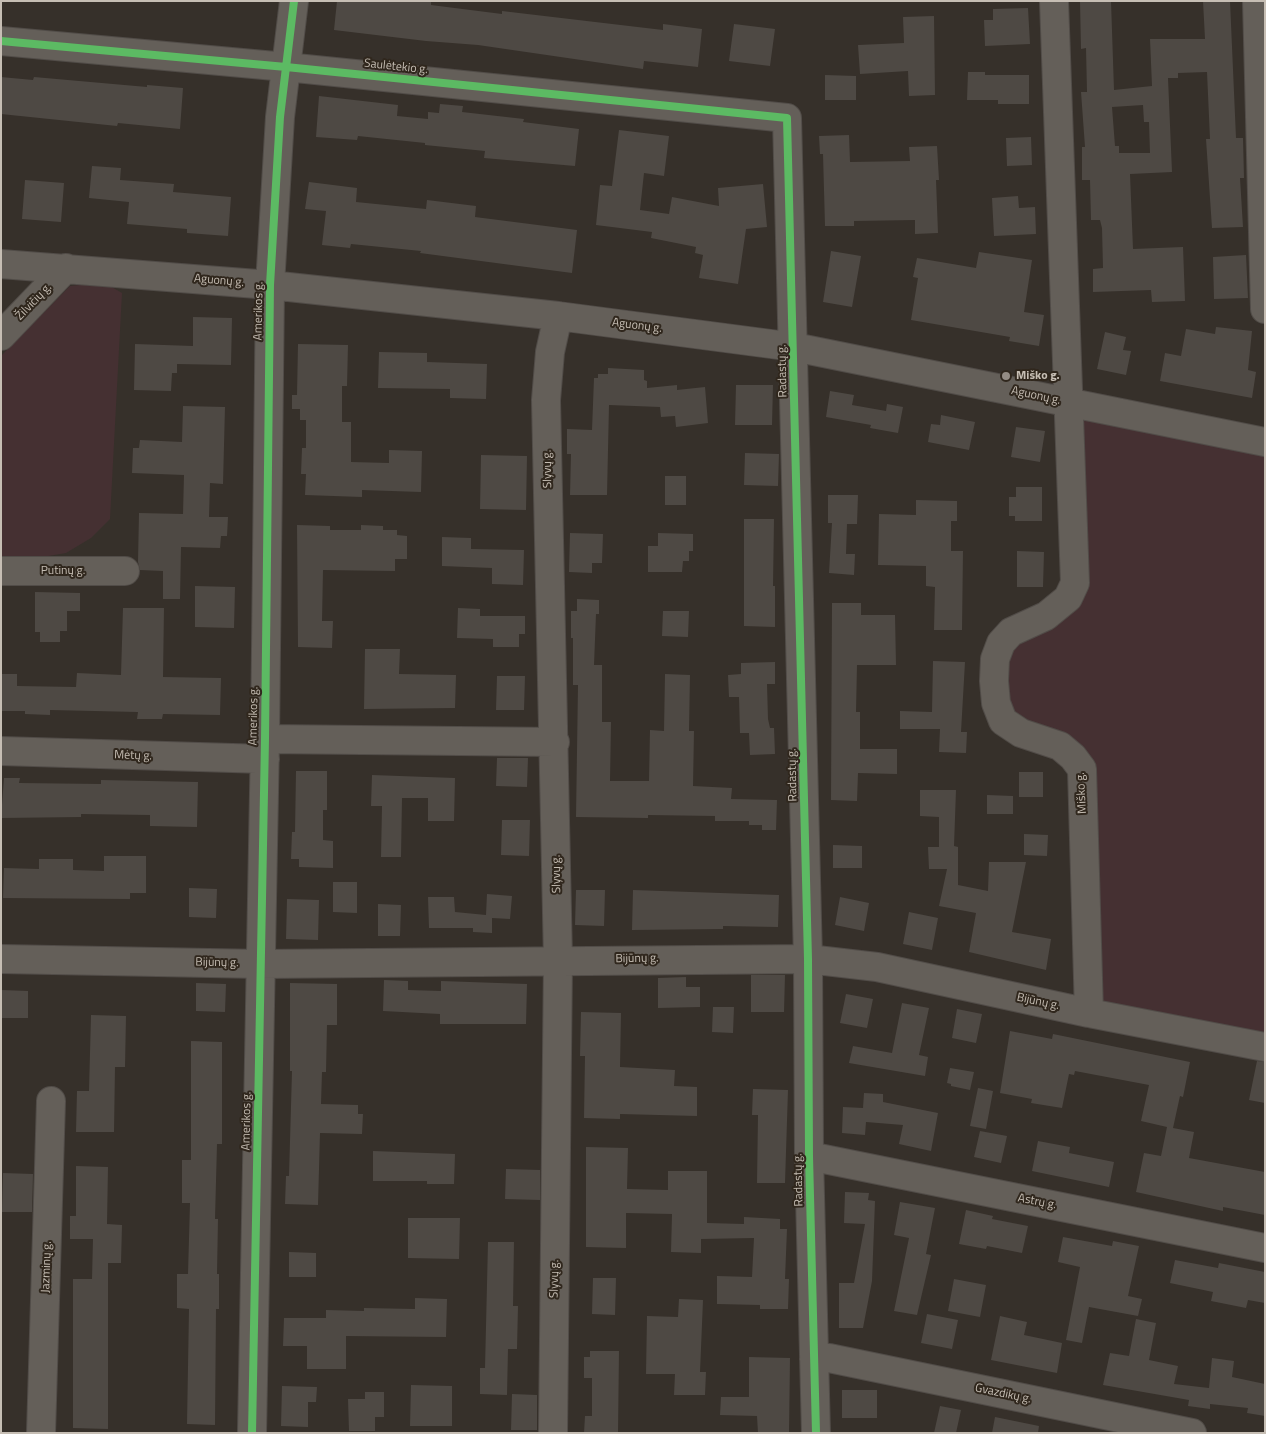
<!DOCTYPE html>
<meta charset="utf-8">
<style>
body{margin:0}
#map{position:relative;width:1266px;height:1434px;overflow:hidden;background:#36302a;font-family:"Titillium Web",sans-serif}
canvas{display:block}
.frame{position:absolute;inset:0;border:2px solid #c6beb4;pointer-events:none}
</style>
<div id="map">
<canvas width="1266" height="1434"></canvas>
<div class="frame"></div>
</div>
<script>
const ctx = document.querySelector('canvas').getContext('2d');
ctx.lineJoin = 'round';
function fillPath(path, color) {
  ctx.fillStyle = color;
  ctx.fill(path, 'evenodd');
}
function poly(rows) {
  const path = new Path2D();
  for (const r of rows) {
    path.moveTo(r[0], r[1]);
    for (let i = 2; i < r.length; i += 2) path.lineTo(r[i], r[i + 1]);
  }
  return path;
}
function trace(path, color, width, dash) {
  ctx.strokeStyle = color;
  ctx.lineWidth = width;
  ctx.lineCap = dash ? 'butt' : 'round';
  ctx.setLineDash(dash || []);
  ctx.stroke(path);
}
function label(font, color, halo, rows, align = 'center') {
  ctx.font = font + ' "Titillium Web",sans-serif';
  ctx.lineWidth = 4;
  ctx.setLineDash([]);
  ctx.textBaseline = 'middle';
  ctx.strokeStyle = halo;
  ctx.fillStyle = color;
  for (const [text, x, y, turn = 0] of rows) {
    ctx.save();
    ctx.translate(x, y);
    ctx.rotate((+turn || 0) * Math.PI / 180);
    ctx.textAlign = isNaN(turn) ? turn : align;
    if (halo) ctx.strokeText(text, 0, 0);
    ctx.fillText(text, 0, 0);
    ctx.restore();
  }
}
fillPath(poly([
 [90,284,110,286,122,293,110,519,91,538,66,553,31,559,1,556,1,356,70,286],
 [1079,412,1265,453,1265,1038,1097,1006,1089,758,1019,724,1008,711,1003,682,1010,644,1072,603]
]), '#453032');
fillPath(poly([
 [337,1,431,1,431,5,502,14,502,11,663,30,663,24,702,29,698,67,644,61,643,69,478,45,426,41,334,30],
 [1080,1,1111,1,1114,90,1152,86,1150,39,1205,39,1203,1,1230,1,1236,138,1243,138,1244,178,1240,178,1243,227,1212,228,1206,139,1210,139,1207,72,1178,73,1178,78,1168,78,1172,172,1130,174,1133,249,1183,247,1185,301,1152,302,1151,290,1093,292,1093,269,1103,268,1102,228,1100,220,1091,220,1090,180,1082,180,1082,147,1085,147,1081,92,1087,92,1086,48,1081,49],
 [1143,105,1144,122,1149,122,1150,153,1119,153,1119,146,1115,146,1112,107],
 [1028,8,1030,44,985,46,984,20,993,20,993,9],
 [934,16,935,95,909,96,908,71,860,74,858,45,904,43,903,17],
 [734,24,775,29,770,66,729,61],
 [968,72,985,72,985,75,1029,75,1029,104,998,104,998,100,967,100],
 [825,75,856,76,856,100,825,100],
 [1,77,33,80,34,77,147,87,147,85,183,88,180,129,118,123,117,126,1,114],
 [319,96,398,105,397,116,428,119,428,112,439,113,440,104,463,106,462,112,524,119,523,122,579,129,575,166,484,158,485,151,425,145,425,143,358,136,357,140,316,137],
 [619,130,669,136,664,176,644,173,640,210,669,214,672,197,719,206,718,188,763,184,767,227,746,229,738,284,699,278,703,255,695,253,696,247,651,238,652,232,596,225,600,185,612,186],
 [849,135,850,162,910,161,909,147,937,146,939,180,936,180,938,233,915,234,915,220,854,221,854,226,825,226,823,154,820,154,819,136],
 [1031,137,1032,165,1007,166,1006,138],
 [92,166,121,168,120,180,174,184,173,192,231,197,228,236,187,233,187,229,127,224,129,202,89,198],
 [25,180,64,183,61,222,22,219],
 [309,182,357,188,356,202,426,209,427,200,476,206,475,217,577,230,572,273,420,253,421,251,351,244,350,248,322,245,326,211,305,209],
 [1018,196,1019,208,1035,207,1036,234,994,236,992,198],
 [831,251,861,256,852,307,823,302],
 [979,252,1032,260,1024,312,1044,315,1039,346,1009,341,1010,337,911,320,918,278,913,277,917,258,976,268],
 [1246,255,1248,298,1214,299,1213,257],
 [193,317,232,318,231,365,177,364,177,373,172,373,171,391,134,390,135,344,193,346],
 [1216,327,1252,331,1248,370,1256,372,1252,398,1160,381,1165,353,1181,356,1186,329,1215,334],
 [1105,332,1126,337,1123,350,1131,351,1126,375,1097,369],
 [298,344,348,345,347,386,342,386,342,422,351,422,351,462,389,463,389,450,422,451,421,492,362,490,362,497,305,495,306,474,301,474,302,448,306,448,306,420,300,420,300,409,292,409,292,395,297,395],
 [379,352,427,353,427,362,487,364,486,399,450,398,450,389,378,388],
 [608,368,644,370,644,380,647,381,647,388,677,385,677,390,705,387,708,423,676,427,675,416,661,417,660,407,609,405,607,495,570,495,571,454,567,454,567,429,592,430,594,378,598,378,598,374,608,374],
 [736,385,773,385,772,425,735,425],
 [830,391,854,395,852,405,886,411,887,404,903,407,898,433,870,428,871,425,826,417],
 [183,406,225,407,223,484,210,483,209,517,228,517,227,536,221,536,220,548,181,547,180,599,163,599,163,571,140,570,138,562,139,513,183,514,184,475,132,473,133,448,139,448,140,440,182,442],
 [941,415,975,422,969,450,928,442,931,424,940,425],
 [1016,427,1045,431,1040,462,1011,457],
 [745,453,779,454,778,486,744,485],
 [481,455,527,456,526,510,480,509],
 [665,476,686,476,686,505,665,505],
 [1016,487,1042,487,1042,521,1015,521,1015,516,1009,516,1009,497,1016,497],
 [828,495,858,495,857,524,847,524,846,554,855,554,854,575,829,573,832,523,828,523],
 [916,500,957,501,957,521,951,521,951,551,963,551,962,630,934,630,935,587,926,586,926,566,878,565,879,514,916,515],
 [744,519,774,519,773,586,775,586,775,627,744,626],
 [297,525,330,526,330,530,361,530,361,525,383,526,383,530,397,530,397,535,407,536,407,559,395,559,395,571,323,570,322,621,333,621,332,648,298,647],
 [570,533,603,534,602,563,592,563,592,573,569,572],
 [658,533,693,534,693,551,689,551,689,561,683,561,682,572,648,572,648,546,658,546],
 [442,537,471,538,471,549,524,550,523,585,492,584,492,568,442,566],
 [1017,551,1044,552,1043,587,1017,587],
 [195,586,235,587,234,628,195,627],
 [35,592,80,593,80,611,67,611,67,631,60,631,60,642,40,642,40,632,35,632],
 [577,599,599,600,599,614,596,614,594,665,602,665,602,722,611,722,610,781,649,781,650,730,664,731,665,674,690,675,689,731,694,731,693,786,732,788,731,799,777,800,776,830,762,830,762,825,749,825,749,821,715,821,715,816,648,815,648,818,576,817,578,685,573,685,573,638,571,638,571,611,577,611],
 [832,603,861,603,861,615,895,615,896,665,857,665,856,712,860,712,860,749,897,749,897,774,858,773,857,801,831,800],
 [123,608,164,608,163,677,221,678,220,715,163,714,162,719,137,719,138,712,50,710,50,715,25,714,25,711,1,711,1,674,17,674,17,686,76,687,77,673,121,675],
 [458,608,480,609,480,616,525,616,525,634,519,634,519,647,493,647,493,639,457,638],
 [663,611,689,611,688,637,662,636],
 [365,649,400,649,399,674,456,675,455,708,364,709],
 [933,661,965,662,961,732,967,732,966,753,939,752,940,729,900,729,900,711,932,712],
 [775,662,775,684,767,684,768,719,770,728,774,728,775,754,750,755,749,733,740,733,739,697,729,697,728,675,741,674,741,663],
 [497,676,525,676,524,710,496,710],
 [497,758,528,758,527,787,496,786],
 [296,771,327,771,327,810,323,810,323,840,333,841,333,868,299,867,299,859,291,859,292,832,295,832],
 [1019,772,1043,772,1043,797,1019,797],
 [372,775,455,778,454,821,428,821,428,798,402,798,401,857,381,857,382,806,371,806],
 [4,778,20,778,19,783,101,784,101,780,198,782,197,827,150,826,150,815,81,814,81,817,1,818],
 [920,790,956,790,954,846,958,847,958,885,988,891,989,862,1026,862,1012,932,1051,939,1046,970,969,952,976,913,939,906,947,869,929,869,928,847,939,847,939,817,920,816],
 [987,795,1013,796,1013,814,987,814],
 [502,820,530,820,529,856,501,855],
 [1024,834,1048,835,1047,856,1024,855],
 [833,845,862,846,862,868,833,868],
 [104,856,146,856,146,893,130,893,130,899,3,898,4,868,39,869,39,859,73,859,73,870,104,871],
 [333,882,357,882,357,913,333,912],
 [189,888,217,889,216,918,189,917],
 [576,890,605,890,604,926,575,925],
 [633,890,779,895,778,927,723,926,723,929,632,930],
 [487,894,512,896,510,919,492,918,492,933,473,932,473,928,429,928,428,897,454,897,455,912,486,915],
 [840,897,869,903,864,931,835,925],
 [287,899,319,900,318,940,286,939],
 [378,904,401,905,400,936,378,936],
 [909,912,938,918,932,950,903,944],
 [751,975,785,975,784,1012,751,1012],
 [686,977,686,987,700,987,700,1007,658,1008,658,978],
 [384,980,408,981,408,990,441,991,441,981,527,984,526,1024,440,1024,440,1014,383,1011],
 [196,983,226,984,225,1012,196,1011],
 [290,983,337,984,337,1025,327,1025,326,1072,322,1072,321,1104,358,1105,358,1114,363,1114,362,1134,320,1133,318,1205,285,1204,286,1176,289,1176,292,1071,290,1071],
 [1,990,28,991,28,1018,1,1018],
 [846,994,873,999,867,1028,840,1023],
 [902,1003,929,1008,919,1055,928,1057,925,1076,849,1063,853,1046,892,1053],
 [713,1007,734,1007,733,1033,712,1032],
 [957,1009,982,1014,976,1043,952,1038],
 [581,1012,621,1013,620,1067,675,1070,674,1086,697,1087,697,1116,620,1114,620,1119,584,1118,585,1056,580,1056],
 [91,1015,126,1016,125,1067,115,1067,114,1132,76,1132,77,1091,89,1091],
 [1010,1031,1052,1039,1053,1034,1190,1062,1183,1097,1180,1096,1173,1128,1194,1132,1189,1158,1265,1172,1265,1215,1223,1207,1223,1211,1136,1192,1144,1153,1161,1156,1167,1127,1141,1121,1149,1085,1075,1071,1074,1075,1069,1074,1062,1108,1031,1103,1032,1099,1000,1093],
 [191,1041,222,1042,222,1144,217,1144,215,1219,218,1219,217,1274,219,1274,219,1309,216,1309,215,1425,187,1424,189,1309,177,1308,177,1274,188,1274,190,1203,182,1203,182,1160,191,1160],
 [1257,1061,1265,1062,1265,1103,1249,1100],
 [950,1068,974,1072,970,1090,951,1086,951,1084,947,1083],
 [978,1088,993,1091,986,1129,970,1126],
 [753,1089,788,1090,785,1183,757,1183,758,1115,752,1115],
 [864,1093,883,1094,883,1102,938,1113,931,1151,899,1144,903,1125,866,1122,865,1135,842,1133,843,1107,863,1108],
 [980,1131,1007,1136,1001,1163,974,1157],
 [1038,1141,1070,1147,1069,1153,1114,1162,1109,1187,1032,1171],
 [586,1147,628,1148,627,1189,668,1190,668,1171,707,1171,707,1223,744,1224,744,1217,780,1219,780,1229,787,1229,785,1279,789,1279,788,1309,760,1309,760,1305,717,1304,717,1276,752,1277,754,1238,701,1239,701,1253,671,1252,672,1214,626,1213,626,1248,586,1247],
 [373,1151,455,1154,454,1184,427,1184,427,1181,373,1181],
 [76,1166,108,1167,107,1224,122,1225,121,1263,108,1263,108,1429,73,1428,73,1279,92,1279,93,1239,70,1239,70,1216,76,1216],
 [506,1169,540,1170,540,1200,505,1199],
 [3,1173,33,1174,32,1212,2,1212],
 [845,1192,869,1193,868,1200,875,1201,872,1281,863,1328,839,1328,839,1283,854,1283,865,1224,844,1223],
 [900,1202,935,1208,926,1254,931,1255,917,1315,894,1311,909,1238,894,1235],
 [966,1210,993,1216,992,1219,1028,1226,1022,1253,987,1246,986,1249,959,1244],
 [408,1218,460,1218,459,1259,408,1258],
 [1063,1237,1112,1246,1113,1241,1139,1246,1128,1296,1142,1299,1138,1316,1089,1307,1082,1343,1066,1340,1080,1267,1058,1262],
 [488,1242,514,1242,513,1306,518,1306,517,1349,508,1349,507,1395,480,1394,480,1368,485,1368],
 [289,1252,316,1253,316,1277,289,1277],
 [1175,1260,1218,1268,1219,1263,1265,1272,1265,1303,1248,1300,1246,1308,1211,1301,1213,1292,1170,1283],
 [593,1278,616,1278,615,1315,592,1314],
 [954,1279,986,1285,980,1317,948,1311],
 [415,1298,447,1299,446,1337,346,1336,346,1369,307,1369,307,1346,283,1346,284,1318,326,1318,326,1310,364,1311,364,1308,415,1309],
 [679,1299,703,1300,700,1372,706,1372,705,1395,674,1395,675,1374,646,1374,647,1316,678,1317],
 [927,1314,958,1320,952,1349,921,1343],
 [1000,1316,1027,1322,1024,1335,1062,1343,1057,1373,991,1360],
 [1136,1319,1156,1323,1149,1360,1178,1366,1174,1384,1209,1388,1212,1358,1234,1361,1232,1377,1265,1384,1265,1416,1247,1413,1248,1408,1210,1404,1210,1409,1188,1406,1189,1400,1103,1385,1110,1353,1129,1356],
 [590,1351,619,1351,618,1433,584,1433,585,1416,592,1416,592,1378,584,1378,584,1357,590,1357],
 [749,1357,790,1358,789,1433,758,1433,757,1416,720,1415,721,1397,749,1397],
 [411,1385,452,1386,452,1426,410,1426],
 [282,1386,317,1387,316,1402,308,1402,308,1427,281,1426],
 [842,1390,877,1390,877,1418,842,1418],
 [365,1392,384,1392,384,1417,375,1417,375,1431,349,1431,348,1399,365,1399],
 [512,1394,537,1395,537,1430,511,1430],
 [940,1406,961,1410,956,1433,934,1433],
 [995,1417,1039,1426,1038,1433,992,1433]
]), '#4e4944');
const minor = poly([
 [1054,1,1075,583,1068,598,1046,616,1011,632,1001,643,995,659,994,681,996,703,1003,721,1021,733,1060,746,1073,757,1082,769,1089,1013],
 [1257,1,1265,309],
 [1,41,286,67,787,118,808,959,809,1156,816,1433],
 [1,264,270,285,558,316,794,347,1265,442],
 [1,336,66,268],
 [1,571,125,571],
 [265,739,555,742],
 [1,751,265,759],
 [1,959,261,964,808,959,877,967,1089,1013,1265,1047],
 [809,1156,1265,1248],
 [814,1359,829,1358,1192,1433],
 [41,1433,51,1101],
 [252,1433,265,739,270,285,280,117,294,1],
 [553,1433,558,960,546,400,550,352,558,316]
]);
trace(minor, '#514c48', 30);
trace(minor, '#645f59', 28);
trace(poly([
 [1,41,286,67,787,118,808,959,809,1156,816,1433],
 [252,1433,265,739,270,285,280,117,294,1]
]), '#5cba63', 8);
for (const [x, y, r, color] of [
 [1006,376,5,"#948c84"]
]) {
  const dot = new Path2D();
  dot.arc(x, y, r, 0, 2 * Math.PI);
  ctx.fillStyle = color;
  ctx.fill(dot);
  trace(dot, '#30271d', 2);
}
label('12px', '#c6beb4', '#30271d', [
 ["Saulėtekio g.",396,67,6],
 ["Aguonų g.",219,281,5],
 ["Žilvičių g.",34,302,-46],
 ["Amerikos g.",259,311,-89],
 ["Aguonų g.",637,326,7],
 ["Radastų g.",783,371,-91],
 ["Aguonų g.",1036,396,12],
 ["Slyvų g.",548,469,-91],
 ["Putinų g.",63,571],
 ["Amerikos g.",254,716,-89],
 ["Mėtų g.",133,756,2],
 ["Radastų g.",793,775,-91],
 ["Miško g.",1082,793,-93],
 ["Slyvų g.",557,874,-91],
 ["Bijūnų g.",637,959,-1],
 ["Bijūnų g.",217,963,1],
 ["Bijūnų g.",1038,1002,12],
 ["Amerikos g.",247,1121,-89],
 ["Radastų g.",799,1180,-91],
 ["Astrų g.",1037,1202,11],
 ["Jazminų g.",47,1267,-88],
 ["Slyvų g.",555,1279,-89],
 ["Gvazdikų g.",1003,1394,12]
]);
label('bold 12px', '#c6beb4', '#30271d', [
 ["Miško g.",1016,376]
], 'left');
</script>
